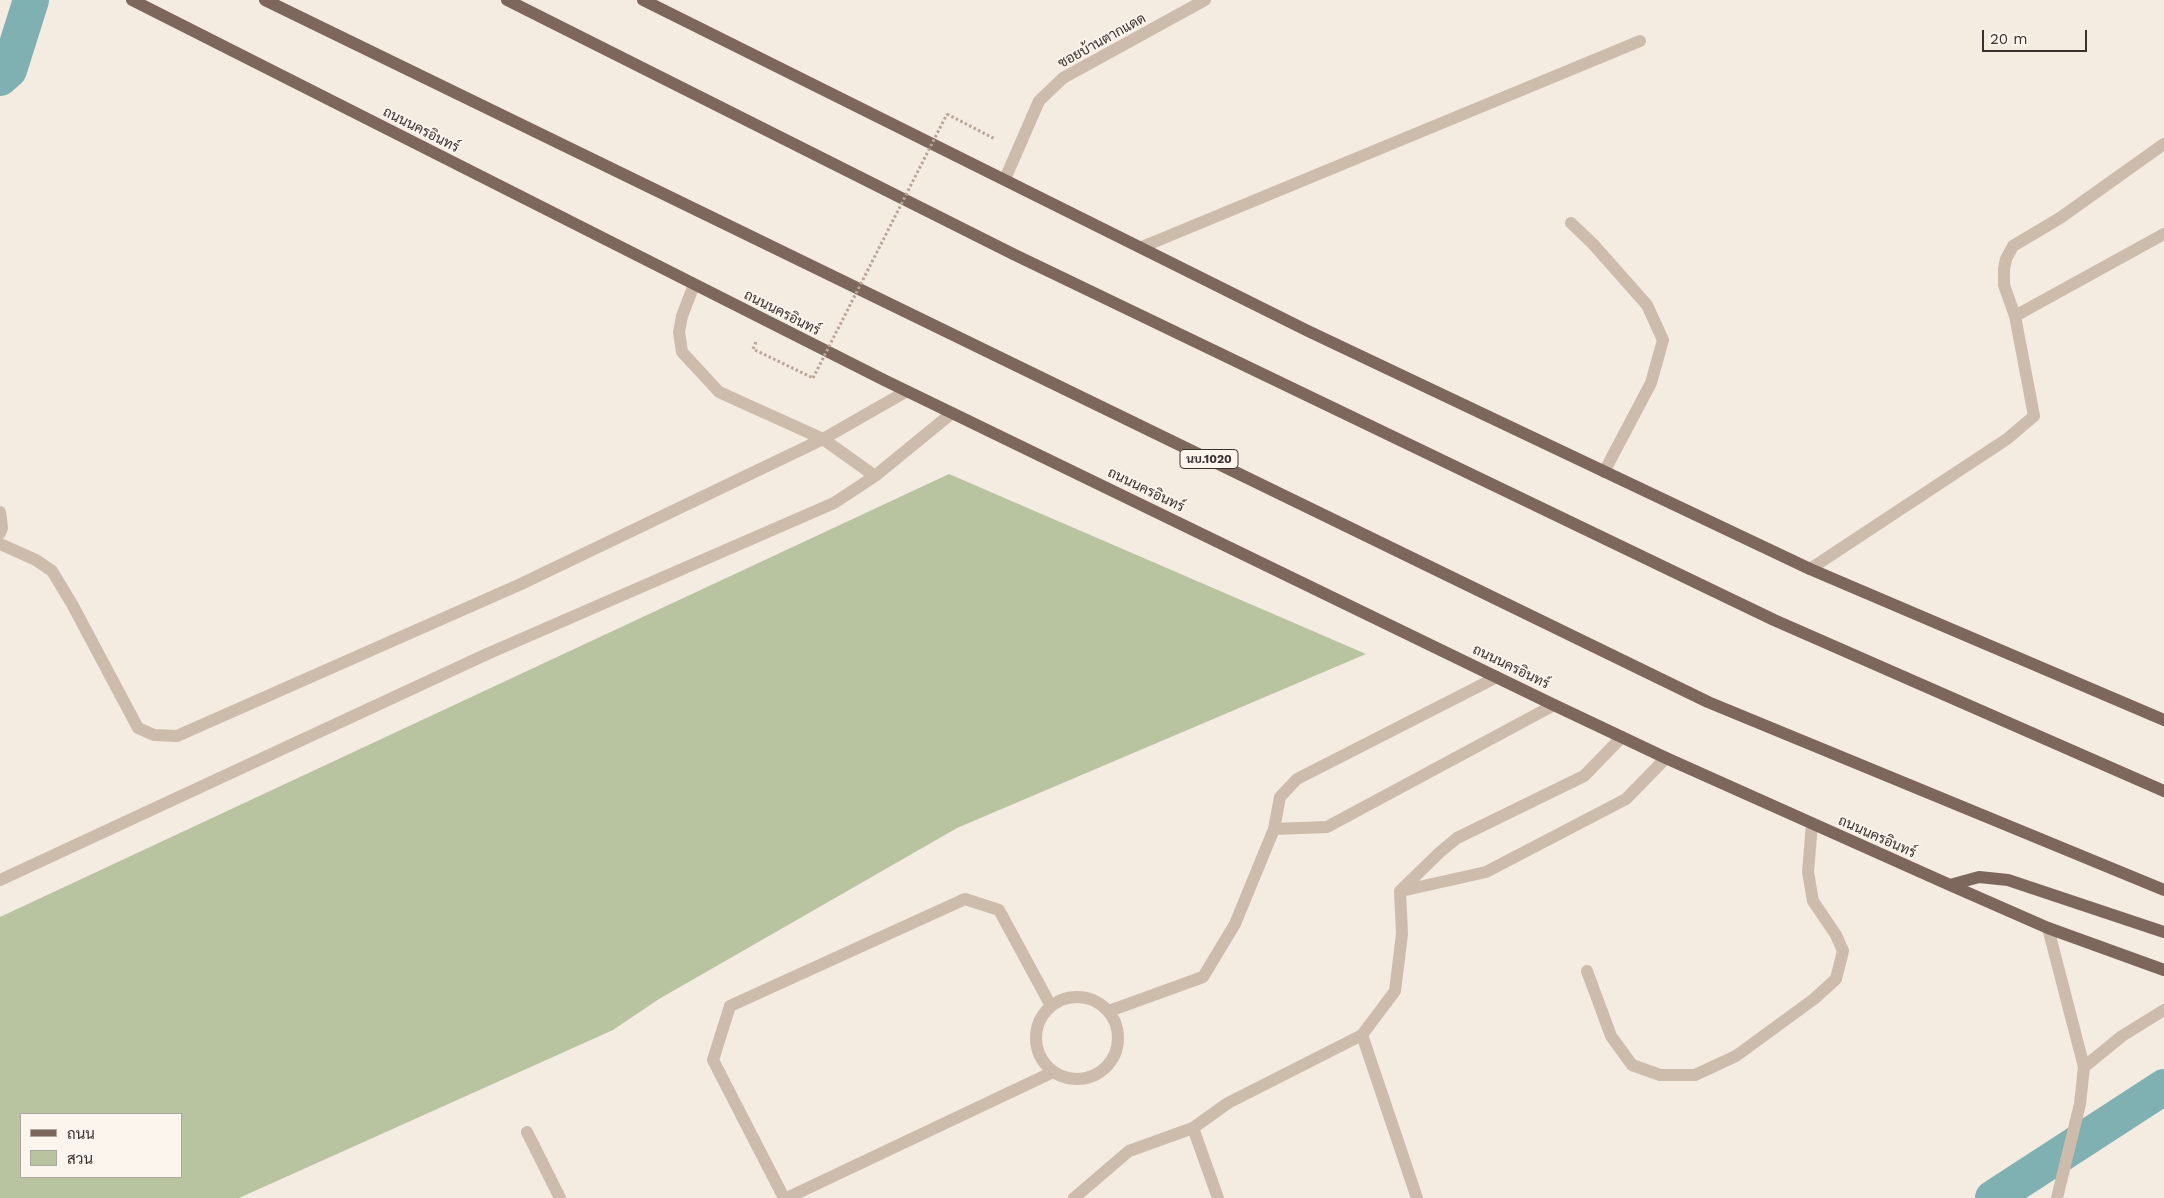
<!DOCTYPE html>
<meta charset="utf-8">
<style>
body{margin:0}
#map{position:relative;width:2164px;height:1198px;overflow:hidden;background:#f4ebe1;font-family:"Work Sans",Sarabun,sans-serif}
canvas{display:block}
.legend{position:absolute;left:20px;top:1113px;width:162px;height:65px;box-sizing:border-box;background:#fbf5ee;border:1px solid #aea6a0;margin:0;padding:6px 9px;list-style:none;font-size:15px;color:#3b302b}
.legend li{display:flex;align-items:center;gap:10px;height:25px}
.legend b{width:25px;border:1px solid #aea6a0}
.scale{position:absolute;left:1982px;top:30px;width:105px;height:22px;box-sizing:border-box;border:2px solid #3b302b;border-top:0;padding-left:6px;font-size:15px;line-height:18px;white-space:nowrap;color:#3b302b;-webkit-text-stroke:4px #fbf5ee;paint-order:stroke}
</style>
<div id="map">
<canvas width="2164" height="1198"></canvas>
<ul class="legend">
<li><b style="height:6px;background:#7d675c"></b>ถนน</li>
<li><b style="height:14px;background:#b8c4a0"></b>สวน</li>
</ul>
<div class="scale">20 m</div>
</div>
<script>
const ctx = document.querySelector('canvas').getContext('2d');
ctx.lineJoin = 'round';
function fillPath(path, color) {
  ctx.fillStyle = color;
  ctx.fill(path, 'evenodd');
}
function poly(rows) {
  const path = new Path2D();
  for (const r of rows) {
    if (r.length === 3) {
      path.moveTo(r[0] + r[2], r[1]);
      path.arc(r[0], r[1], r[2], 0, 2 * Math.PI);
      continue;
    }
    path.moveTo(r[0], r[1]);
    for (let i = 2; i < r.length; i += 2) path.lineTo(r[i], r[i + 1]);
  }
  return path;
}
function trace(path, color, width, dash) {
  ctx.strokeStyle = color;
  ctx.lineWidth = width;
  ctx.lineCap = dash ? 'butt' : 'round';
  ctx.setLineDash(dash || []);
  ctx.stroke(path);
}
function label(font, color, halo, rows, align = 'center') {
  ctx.font = font + ' "Work Sans",Sarabun,sans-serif';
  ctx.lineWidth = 4;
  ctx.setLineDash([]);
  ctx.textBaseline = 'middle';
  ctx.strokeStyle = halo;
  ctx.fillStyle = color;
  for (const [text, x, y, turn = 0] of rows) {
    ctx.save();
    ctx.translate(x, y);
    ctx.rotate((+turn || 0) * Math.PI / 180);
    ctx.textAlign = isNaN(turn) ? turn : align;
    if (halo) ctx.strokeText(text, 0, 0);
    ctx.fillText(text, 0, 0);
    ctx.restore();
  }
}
fillPath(poly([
 [949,474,1366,654,957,828,659,999,613,1030,239,1198,0,1198,0,917],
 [21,1114,181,1114,181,1177,21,1177]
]), '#b8c4a0');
trace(poly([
 [0,78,9,70,31,0],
 [1993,1198,2164,1087]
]), '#7fb0b2', 36);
trace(poly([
 [947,114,995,139],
 [756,342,753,349,813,378]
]), '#b9a596', 3, [2.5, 2.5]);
trace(poly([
 [1005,179,1039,101,1063,78,1205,0],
 [1571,223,1593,244,1647,305,1663,340,1651,383,1604,472],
 [1142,247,1640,41],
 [694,285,682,316,679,332,682,352,719,392,823,439,875,476],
 [2015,316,2164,234],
 [0,512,2,528,0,533],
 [0,544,36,560,52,571,72,604,138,728,154,735,177,736,521,584,823,439,907,391],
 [1810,569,2007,439,2034,416,2015,316,2004,285,2004,269,2006,259,2013,246,2060,218,2164,144],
 [1497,677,1297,779,1280,797,1274,829,1327,827,1554,705],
 [0,880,487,654,834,503,875,476,952,413],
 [1401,891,1486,872,1626,799,1666,758],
 [2048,928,2084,1067,2080,1104,2057,1198],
 [1587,971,1611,1036,1632,1065,1660,1075,1695,1075,1736,1056,1814,999,1836,979,1843,951,1836,935,1813,901,1808,872,1812,824],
 [1077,1038,41],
 [1109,1011,1203,977,1235,924,1274,829],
 [1362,1035,1417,1198],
 [2084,1067,2122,1036,2164,1010],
 [1193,1128,1218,1198],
 [527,1132,560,1198],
 [784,1198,713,1060,730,1006,965,899,999,910,1051,1006],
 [787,1198,1053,1072],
 [1074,1198,1129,1151,1193,1128,1228,1103,1362,1035,1395,991,1402,934,1400,891,1439,853,1457,838,1584,776,1622,737]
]), '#cdbbac', 12);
trace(poly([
 [132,0,884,380,1554,705,1666,758,1950,885,2048,928,2164,970],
 [265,0,1708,702,2164,890],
 [507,0,1013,254,1774,620,2164,791],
 [643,0,1308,331,1810,569,2164,720],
 [1950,885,1979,877,2008,880,2164,932]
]), '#7d675c', 12);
trace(poly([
 [813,378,947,114]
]), '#b9a596', 3, [2.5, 2.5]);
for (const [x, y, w] of [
 [1209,459,58]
]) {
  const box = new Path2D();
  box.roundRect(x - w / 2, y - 9.5, w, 19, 4);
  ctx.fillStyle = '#fbf5ee';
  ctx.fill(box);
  trace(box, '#3b302b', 1);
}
label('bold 12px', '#3b302b', null, [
 ["นบ.1020",1209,459]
]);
label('14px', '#3b302b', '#fbf5ee', [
 ["ซอยบ้านตากแดด",1102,41,-29],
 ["ถนนนครอินทร์",421,130,27],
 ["ถนนนครอินทร์",782,313,27],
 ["ถนนนครอินทร์",1146,490,26],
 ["ถนนนครอินทร์",1511,667,26],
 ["ถนนนครอินทร์",1877,837,24]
]);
</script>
